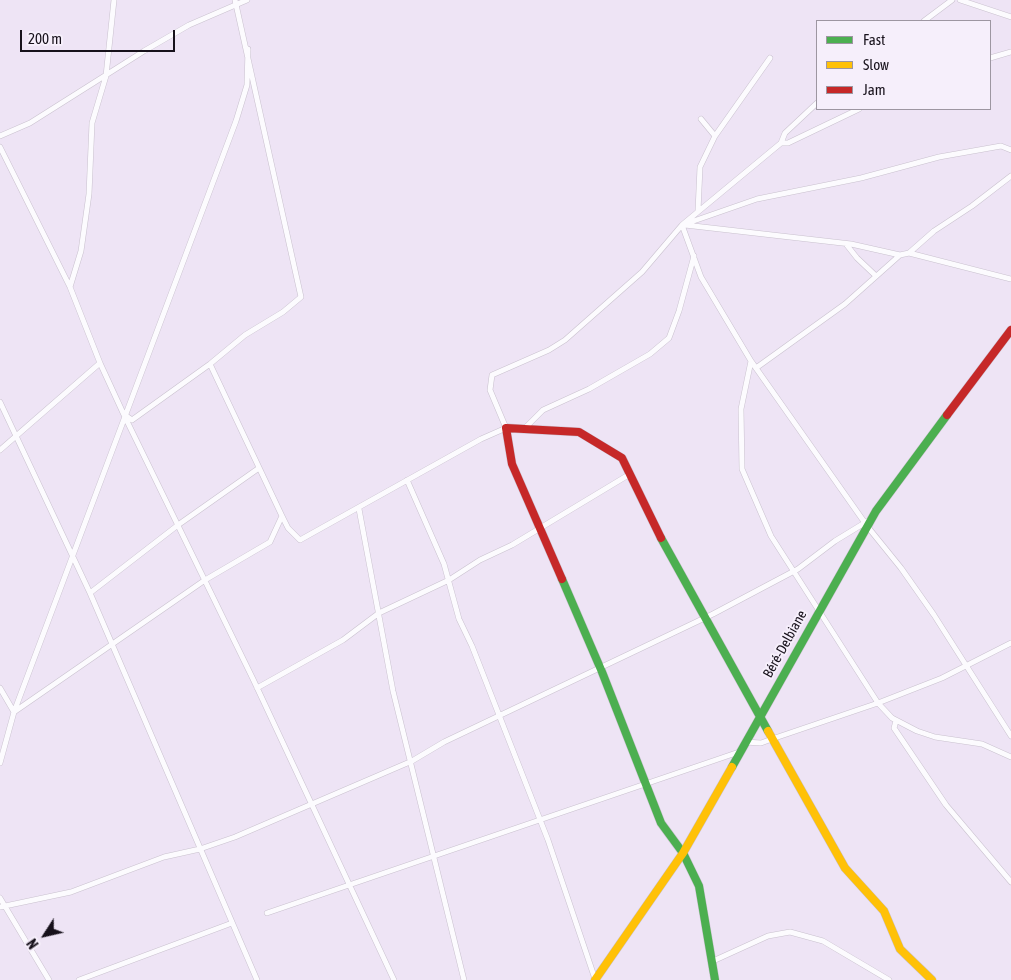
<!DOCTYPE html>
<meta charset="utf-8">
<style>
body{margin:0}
#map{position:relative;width:1011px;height:980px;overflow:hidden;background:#eee4f5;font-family:"Asap Condensed",sans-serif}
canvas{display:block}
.legend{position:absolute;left:816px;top:20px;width:175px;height:90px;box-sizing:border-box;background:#f6effb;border:1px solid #9d96a1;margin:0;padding:6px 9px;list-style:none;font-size:15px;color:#17111b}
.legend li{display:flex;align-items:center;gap:10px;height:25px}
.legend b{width:25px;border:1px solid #9d96a1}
.north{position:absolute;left:20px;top:910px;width:50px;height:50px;-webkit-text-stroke:4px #f6effb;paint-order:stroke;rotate:235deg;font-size:14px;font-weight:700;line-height:20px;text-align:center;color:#17111b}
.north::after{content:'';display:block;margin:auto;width:18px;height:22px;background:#17111b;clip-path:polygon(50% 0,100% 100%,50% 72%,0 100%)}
.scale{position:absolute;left:20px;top:30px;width:155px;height:22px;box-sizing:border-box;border:2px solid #17111b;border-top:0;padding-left:6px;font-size:15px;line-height:18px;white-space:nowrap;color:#17111b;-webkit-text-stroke:4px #f6effb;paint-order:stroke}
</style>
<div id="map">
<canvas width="1011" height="980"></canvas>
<ul class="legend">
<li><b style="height:6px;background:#4caf50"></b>Fast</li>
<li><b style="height:6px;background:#ffc107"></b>Slow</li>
<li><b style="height:6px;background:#c62828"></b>Jam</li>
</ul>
<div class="north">N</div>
<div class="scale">200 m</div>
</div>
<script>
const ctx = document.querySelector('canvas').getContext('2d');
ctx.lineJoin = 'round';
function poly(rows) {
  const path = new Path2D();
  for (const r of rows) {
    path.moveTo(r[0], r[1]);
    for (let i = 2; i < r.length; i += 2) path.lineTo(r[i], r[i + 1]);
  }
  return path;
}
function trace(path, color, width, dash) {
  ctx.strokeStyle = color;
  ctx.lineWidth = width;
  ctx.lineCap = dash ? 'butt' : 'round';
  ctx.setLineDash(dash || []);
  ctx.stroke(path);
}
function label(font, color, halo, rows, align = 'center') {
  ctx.font = font + ' "Asap Condensed",sans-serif';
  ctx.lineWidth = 4;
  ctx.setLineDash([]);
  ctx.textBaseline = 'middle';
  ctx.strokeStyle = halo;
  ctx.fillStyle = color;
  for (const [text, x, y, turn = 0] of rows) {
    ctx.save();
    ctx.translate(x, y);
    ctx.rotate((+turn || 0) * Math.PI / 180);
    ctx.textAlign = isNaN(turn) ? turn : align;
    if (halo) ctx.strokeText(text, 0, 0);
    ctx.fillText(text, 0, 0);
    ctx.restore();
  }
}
const street = poly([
 [960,0,1011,17],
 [924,21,952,0],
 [990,58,1011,52],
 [701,119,715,136],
 [0,136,30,123,144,51,189,25,247,0],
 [781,143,788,143,859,109],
 [0,147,70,287,100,363,124,415,253,679,394,980],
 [698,211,700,167,715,136,770,58],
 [685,224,757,199,861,178,939,157,1001,146,1011,150],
 [682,225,701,277,751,361,865,523],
 [685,225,851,244,900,255],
 [846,244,857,258,876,276],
 [909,253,934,231,972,206,1011,176],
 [70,287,81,251,89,194,92,123,106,76,114,0],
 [751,361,741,409,742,469,771,536,878,703,892,718,917,731,935,737,982,744,1011,757],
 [210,364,282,516,288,528,300,540,481,439,506,428,490,390,492,375,549,350,565,340,642,272,682,225,781,143,785,133,817,103],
 [756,368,845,304,900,255,909,253,1011,279],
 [0,402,90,593,257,980],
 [125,415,132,420,210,364,245,335,283,312,301,297,235,0],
 [525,428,543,410,589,389,650,354,669,338,679,311,694,256],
 [0,450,100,363],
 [407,480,444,564,459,619,472,646,548,840,595,979],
 [359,509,393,691,464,980],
 [867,526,901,568,934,615,1011,736],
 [90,593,178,525,259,468],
 [0,688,14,712,205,580,270,542,282,516],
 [257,688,343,640,379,613,449,580,480,560,512,545,630,474],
 [896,721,894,728,946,805,1011,882],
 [745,742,761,743,772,739,878,703,942,678,1011,643],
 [0,763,14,712,236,121,247,85,248,49],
 [0,898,49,980],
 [0,907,71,892,164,857,200,849,235,837,412,761,444,742,713,614,798,569,835,541,871,519],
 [267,913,739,752],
 [713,961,768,936,790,932,823,941,889,980],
 [79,980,232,923]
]);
const fast = poly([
 [661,538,768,731],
 [562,579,602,672,661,823,683,853,699,886,715,980],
 [732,767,876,511,947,415]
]);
const slow = poly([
 [768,731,845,868,884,911,900,949,932,980],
 [595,980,683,853,732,767]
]);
const jam = poly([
 [947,415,1011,330],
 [562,579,512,464,506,428,579,432,622,458,661,538]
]);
trace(street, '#c9c1ce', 6);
trace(fast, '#c9c1ce', 9);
trace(slow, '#c9c1ce', 9);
trace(jam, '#c9c1ce', 9);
trace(street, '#fcfbfe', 5);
trace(fast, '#4caf50', 8);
trace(slow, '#ffc107', 8);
trace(jam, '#c62828', 8);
label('14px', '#17111b', '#f6effb', [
 ["Béré-Delbiane",785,644,-61]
]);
</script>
